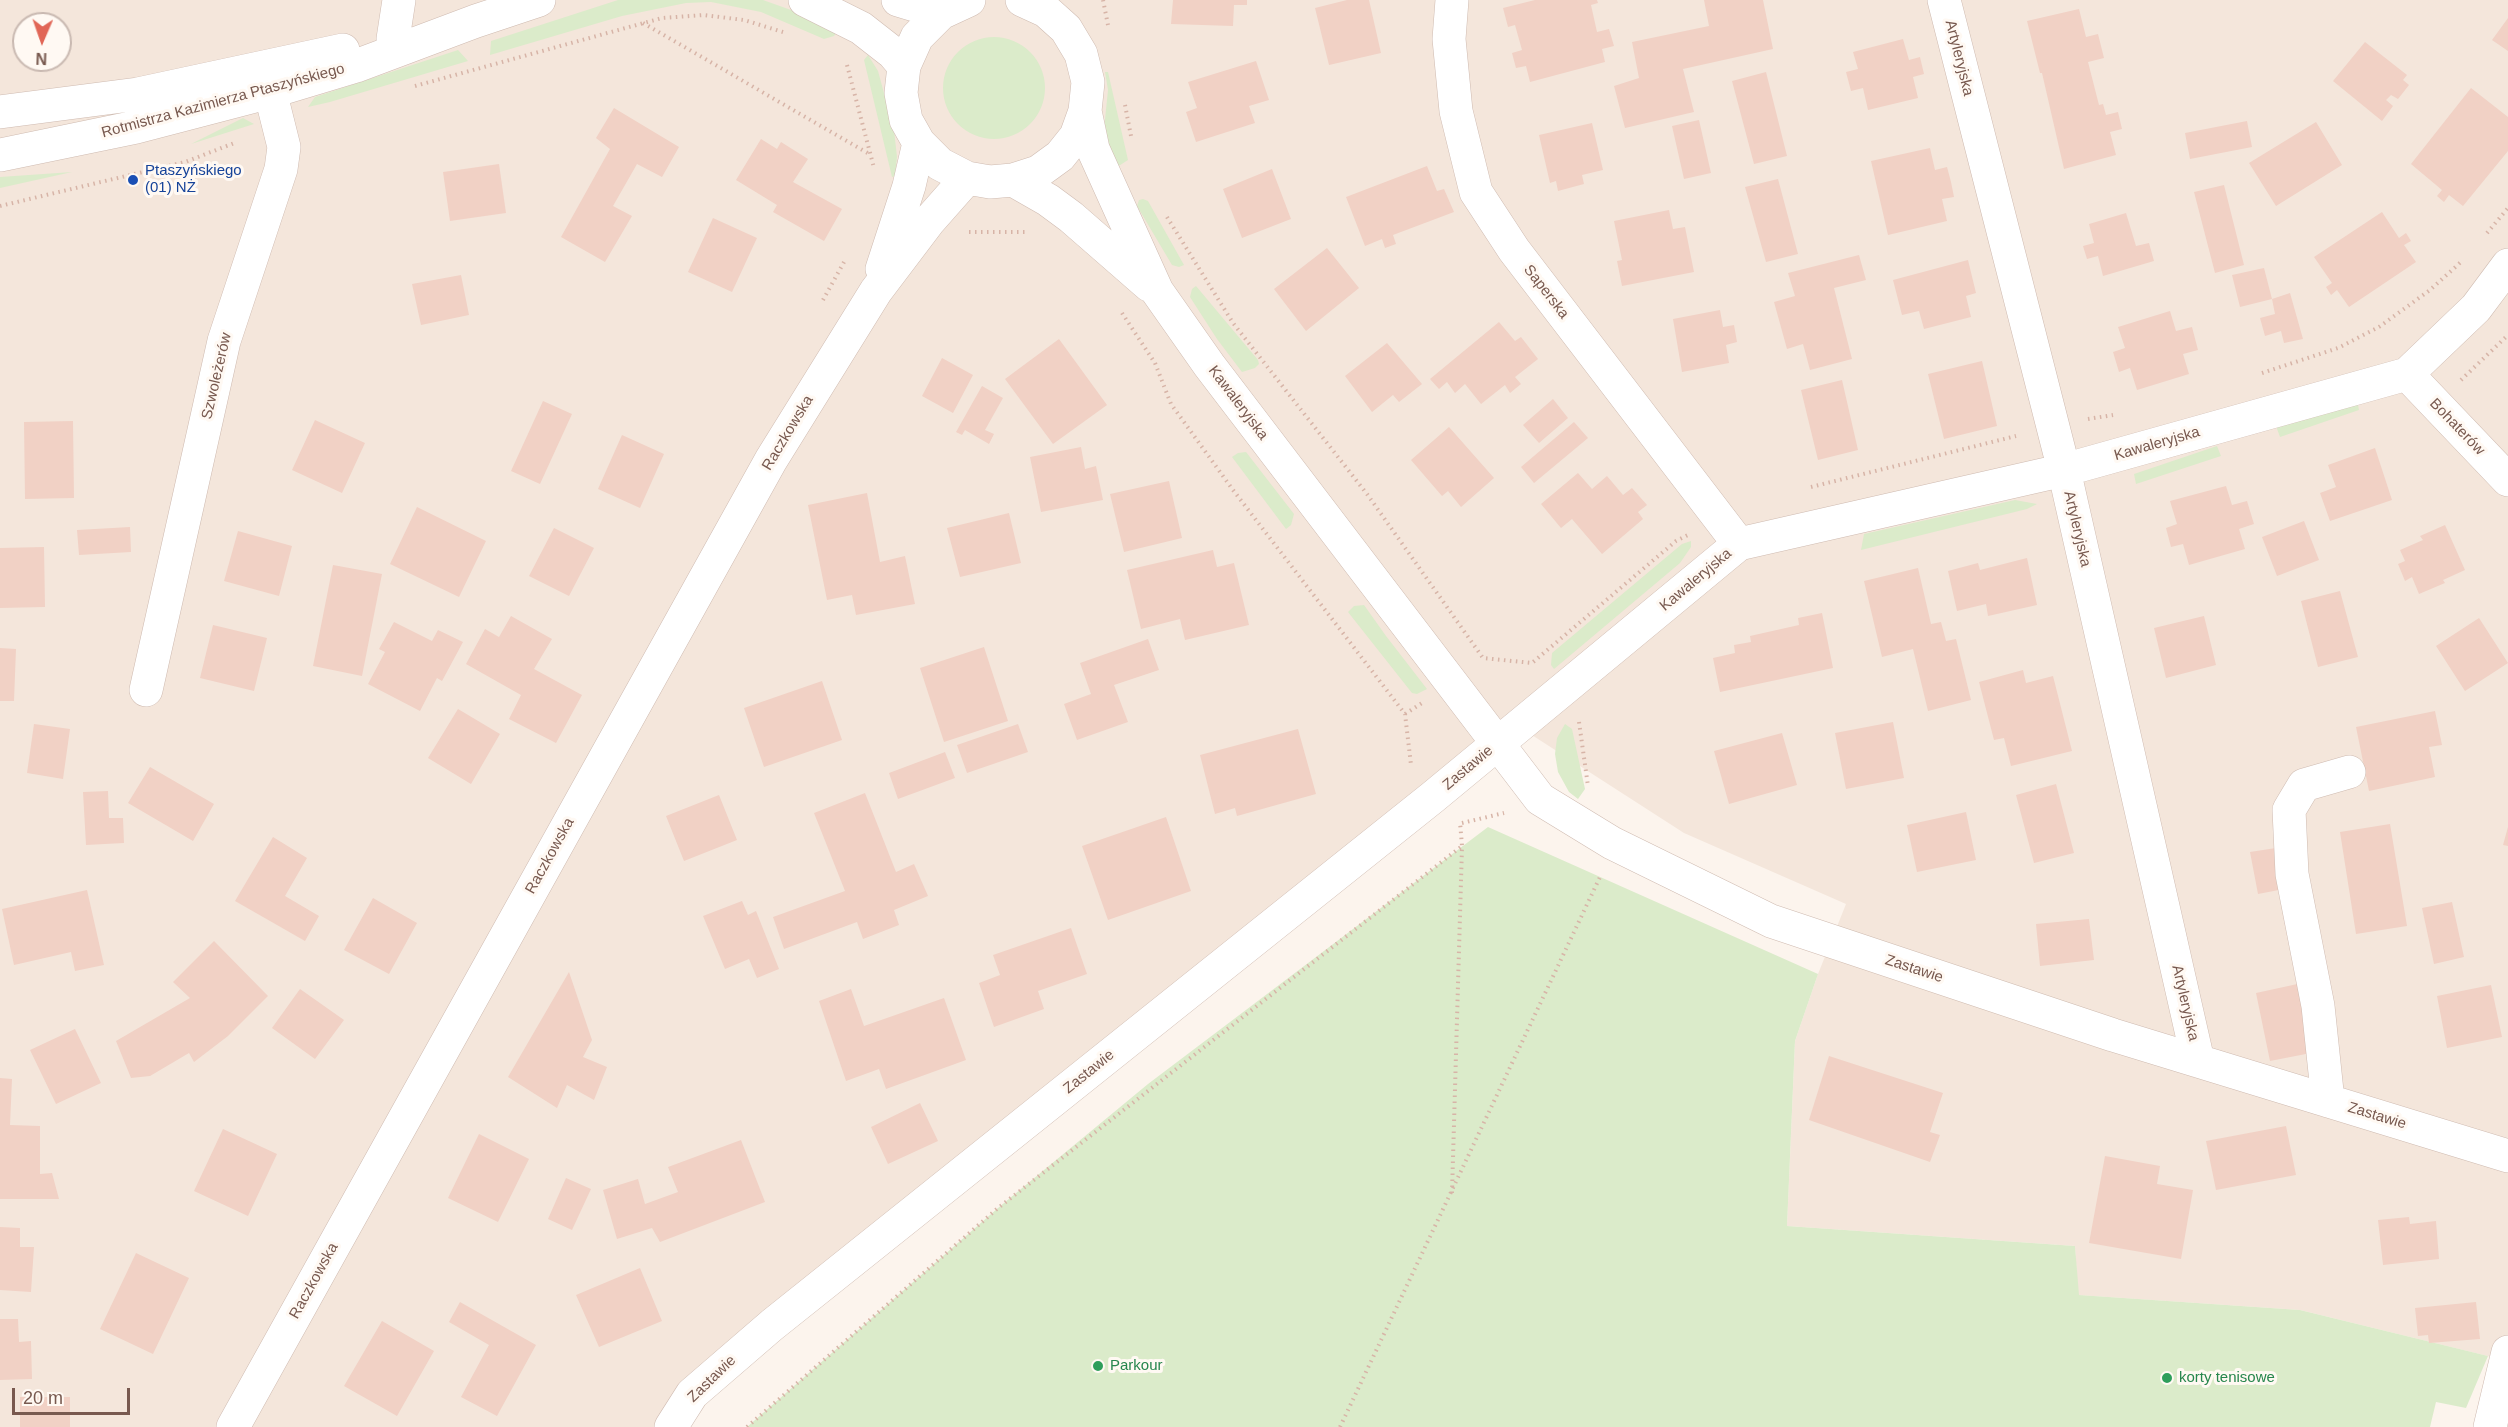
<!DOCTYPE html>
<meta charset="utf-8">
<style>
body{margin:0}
#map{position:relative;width:2508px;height:1427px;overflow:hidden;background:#fcf4ed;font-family:Helvetica,sans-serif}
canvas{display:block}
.north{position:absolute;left:12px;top:12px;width:60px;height:60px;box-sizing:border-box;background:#fff9f3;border:2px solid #c9b9b1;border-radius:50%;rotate:182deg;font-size:16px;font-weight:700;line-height:24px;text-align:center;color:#78594f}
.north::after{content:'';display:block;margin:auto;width:21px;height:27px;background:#e16656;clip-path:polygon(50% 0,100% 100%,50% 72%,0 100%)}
.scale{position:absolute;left:12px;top:1388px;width:118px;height:27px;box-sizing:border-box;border:3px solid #78594f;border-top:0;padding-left:8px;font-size:18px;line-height:21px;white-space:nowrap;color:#78594f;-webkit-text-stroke:4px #fff9f3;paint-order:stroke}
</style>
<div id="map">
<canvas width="2508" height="1427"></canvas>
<div class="north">N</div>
<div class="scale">20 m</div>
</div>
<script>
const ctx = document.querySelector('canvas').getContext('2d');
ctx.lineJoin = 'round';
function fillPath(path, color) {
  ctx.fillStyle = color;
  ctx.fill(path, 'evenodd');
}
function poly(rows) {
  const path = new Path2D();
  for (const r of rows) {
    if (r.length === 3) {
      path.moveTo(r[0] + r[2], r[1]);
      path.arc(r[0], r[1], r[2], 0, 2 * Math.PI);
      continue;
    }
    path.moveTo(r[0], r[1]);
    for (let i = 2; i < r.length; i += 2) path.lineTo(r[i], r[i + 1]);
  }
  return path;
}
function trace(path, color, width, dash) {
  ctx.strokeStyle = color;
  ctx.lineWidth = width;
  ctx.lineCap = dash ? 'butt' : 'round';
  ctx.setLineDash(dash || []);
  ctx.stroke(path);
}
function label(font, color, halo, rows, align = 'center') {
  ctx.font = font + ' Helvetica,sans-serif';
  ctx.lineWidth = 6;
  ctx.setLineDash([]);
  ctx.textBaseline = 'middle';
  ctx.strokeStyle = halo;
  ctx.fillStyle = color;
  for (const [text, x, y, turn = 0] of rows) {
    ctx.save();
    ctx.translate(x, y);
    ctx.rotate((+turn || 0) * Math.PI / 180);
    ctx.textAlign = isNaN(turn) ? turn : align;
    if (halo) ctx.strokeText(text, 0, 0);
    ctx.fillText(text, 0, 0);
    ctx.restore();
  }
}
fillPath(poly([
 [0,0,2508,0,2508,1361,2300,1310,2078,1295,2075,1246,1787,1226,1795,1041,1818,974,1846,904,1684,833,1507,719,664,1427,0,1427],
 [24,24,60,24,60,60,24,60]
]), '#f4e6db');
fillPath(poly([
 [618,0,763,0,805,15,837,32,834,36,824,39,761,12,711,2,686,3,622,16,490,55,491,41],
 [994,88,51],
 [458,50,468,61,330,102,308,107,315,97],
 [868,55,878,71,894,130,897,157,895,176,892,177,864,60],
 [1105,72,1108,72,1128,160,1114,169,1103,139,1108,90],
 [243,118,254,124,191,144],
 [72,172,0,188,0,177],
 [1143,199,1148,201,1184,265,1179,267,1172,265,1137,206,1139,200],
 [1196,286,1258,360,1259,364,1255,368,1242,372,1217,339,1190,297,1192,289],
 [2357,400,2359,410,2280,437,2276,426],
 [2217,446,2221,456,2136,484,2134,474],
 [1246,452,1294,514,1291,525,1286,529,1232,457,1238,453],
 [2015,500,2037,504,2027,509,1861,550,1864,534],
 [1691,541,1691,547,1680,563,1554,669,1551,665,1552,653,1682,544],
 [1364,605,1386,636,1427,689,1417,694,1412,693,1348,612,1354,606],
 [1565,724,1572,729,1585,789,1578,799,1569,792,1558,772,1555,754,1557,738],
 [1488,827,1818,974,1795,1041,1787,1226,2075,1246,2079,1295,2300,1310,2488,1356,2466,1408,2436,1402,2430,1427,747,1427,998,1208,1148,1084]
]), '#dbebca');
fillPath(poly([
 [1173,0,1247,0,1247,5,1234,5,1233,26,1171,24],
 [1347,0,1369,0,1381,53,1329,65,1315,8],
 [1535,0,1597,0,1598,3,1591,5,1597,32,1609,29,1614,46,1602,49,1605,62,1530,82,1526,66,1516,68,1512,53,1522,50,1515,25,1508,27,1503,8],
 [1704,0,1763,0,1773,49,1683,69,1694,112,1625,128,1614,86,1639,78,1632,42,1709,26],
 [2079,9,2086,37,2098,34,2104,58,2088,62,2099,105,2103,104,2106,115,2118,112,2122,129,2110,132,2116,155,2064,169,2042,73,2040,73,2027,21],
 [2508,18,2508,51,2492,40],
 [1903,39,1909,60,1920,57,1924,74,1913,77,1918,98,1868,110,1863,88,1851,91,1846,72,1858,69,1853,52],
 [2365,42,2407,75,2403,80,2409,85,2398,99,2391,95,2386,100,2393,106,2382,121,2333,81],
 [1256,61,1269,100,1249,106,1255,123,1196,142,1186,112,1197,108,1188,82],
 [1766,72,1787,156,1754,164,1732,81],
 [2471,88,2508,117,2508,151,2463,206,2449,195,2444,202,2437,196,2442,190,2411,164],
 [614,108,679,147,662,177,637,164,613,206,632,216,605,262,561,237,610,149,596,138],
 [1699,120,1711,173,1684,179,1672,126],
 [2247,121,2252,147,2190,159,2185,133],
 [2316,122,2342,165,2276,206,2249,163],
 [1592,123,1603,170,1582,175,1584,184,1558,191,1556,181,1550,183,1539,135],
 [761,139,777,149,781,142,808,159,793,182,842,209,824,241,773,212,777,205,736,180],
 [1930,148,1935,170,1947,167,1951,182,1954,197,1942,199,1947,221,1888,235,1871,161],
 [499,164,506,213,450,221,443,172],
 [1427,166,1437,191,1444,189,1454,212,1393,235,1396,244,1385,248,1382,239,1365,246,1346,197],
 [1272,169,1291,219,1242,238,1223,189],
 [1778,179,1798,254,1766,262,1745,187],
 [2224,185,2244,265,2215,273,2194,192],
 [1669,210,1673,229,1685,227,1694,272,1622,286,1617,261,1622,260,1614,221],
 [2382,212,2399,238,2406,233,2411,241,2404,245,2416,262,2349,307,2337,290,2331,295,2326,287,2332,283,2314,257],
 [2126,213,2136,246,2149,243,2154,261,2103,276,2098,256,2087,259,2083,246,2094,243,2089,224],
 [713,218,757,238,732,292,688,272],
 [1327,248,1359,288,1306,331,1274,289],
 [1859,255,1866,280,1834,288,1852,359,1810,370,1803,344,1787,349,1774,302,1795,296,1788,273],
 [1968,260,1976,293,1966,296,1971,317,1924,329,1919,311,1902,315,1893,280],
 [2264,268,2272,299,2240,307,2232,275],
 [461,275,469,315,421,325,412,284],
 [2290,293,2303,339,2284,343,2281,331,2265,336,2260,318,2275,314,2272,299],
 [1720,310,1723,327,1734,325,1737,342,1726,345,1729,363,1682,372,1673,319],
 [2170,311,2176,331,2192,327,2198,350,2183,354,2189,374,2137,390,2130,368,2119,372,2113,352,2125,348,2118,327],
 [1499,322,1515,341,1521,337,1538,359,1515,377,1521,384,1510,393,1505,385,1481,404,1465,384,1455,393,1447,382,1439,389,1430,379],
 [1059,339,1107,405,1053,444,1005,379],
 [1387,343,1422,384,1399,402,1393,395,1372,412,1345,376],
 [942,358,973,375,953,413,922,396],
 [1982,361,1997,426,1944,439,1928,374],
 [1842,380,1858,450,1818,460,1801,390],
 [982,386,1003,398,985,430,994,434,989,444,965,430,962,435,956,432],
 [1553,399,1568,418,1539,443,1523,425],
 [543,401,572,414,540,484,511,471],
 [315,420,365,443,342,493,292,470],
 [73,421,74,498,25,499,24,422],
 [1574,422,1588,438,1534,483,1521,467],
 [1449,427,1494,478,1461,507,1448,491,1442,496,1411,460],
 [622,435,664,454,640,508,598,489],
 [1081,447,1085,469,1096,466,1103,500,1041,512,1030,457],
 [2375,448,2392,500,2330,521,2320,493,2336,487,2328,465],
 [1578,473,1592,489,1607,476,1623,495,1632,488,1647,505,1638,512,1643,519,1602,554,1572,519,1561,528,1541,504],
 [1169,481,1182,538,1124,552,1110,494],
 [2226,486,2232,505,2247,501,2254,524,2239,529,2245,549,2189,565,2183,544,2171,547,2166,528,2177,524,2170,501],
 [867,493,880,562,905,556,915,604,856,615,852,595,827,600,808,505],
 [417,507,486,541,459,597,390,564],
 [1009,513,1021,563,960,577,947,528],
 [2304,521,2319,560,2277,576,2262,537],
 [2445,525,2465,570,2443,580,2445,583,2419,594,2412,577,2405,581,2398,564,2405,561,2400,550,2423,540,2420,536],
 [130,527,131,552,79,555,77,530],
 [554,528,594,548,569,596,529,576],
 [238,531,292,546,279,596,224,581],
 [44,547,45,607,0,608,0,548],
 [1213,550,1217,567,1234,563,1249,625,1185,640,1180,619,1141,629,1127,570],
 [2027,558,2037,605,1988,616,1986,604,1957,611,1948,571,1978,563,1980,570],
 [333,565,382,574,362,676,313,666],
 [1918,568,1931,624,1941,622,1946,641,1956,639,1971,700,1928,711,1913,649,1882,657,1864,581],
 [2340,591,2358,657,2318,667,2301,601],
 [1822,613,1833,668,1720,692,1713,658,1735,653,1734,645,1751,642,1750,636,1799,625,1798,618],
 [511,616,552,639,534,669,582,695,556,743,509,719,521,695,466,664,485,629,499,637],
 [2204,616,2216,665,2166,678,2154,628],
 [2479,618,2508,663,2465,691,2436,646],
 [394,622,432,641,438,630,463,642,442,681,437,678,420,711,368,684,385,652,379,649],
 [213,625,267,638,254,691,200,678],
 [1148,639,1159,670,1114,685,1128,722,1077,740,1064,704,1091,694,1080,663],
 [984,647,1008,721,944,742,920,668],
 [0,648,16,649,14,701,0,701],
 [2023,670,2026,683,2053,676,2072,751,2011,766,2004,738,1994,740,1979,682],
 [822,681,842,740,764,767,744,708],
 [458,709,500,734,471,784,428,758],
 [2435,711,2442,745,2429,747,2435,777,2369,791,2356,727],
 [1893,722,1904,778,1846,789,1835,733],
 [34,724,70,729,63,779,27,773],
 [1018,724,1028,752,967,773,957,745],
 [1298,729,1316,794,1237,816,1235,808,1215,814,1200,755],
 [1782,733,1797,785,1729,804,1714,751],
 [945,752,955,778,898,799,889,773],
 [150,767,214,804,193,841,128,803],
 [2056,784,2074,853,2034,863,2016,795],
 [108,791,109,818,123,818,124,843,86,845,83,792],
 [865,793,896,872,914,864,928,896,894,910,899,925,863,939,857,922,784,949,773,917,845,891,814,813],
 [719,795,737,840,684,861,666,816],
 [1966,812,1976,860,1917,872,1907,825],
 [1166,817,1191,891,1108,920,1082,846],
 [2390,824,2407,926,2356,934,2340,832],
 [2508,827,2508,846,2503,845],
 [273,837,307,858,285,896,319,916,305,941,235,901],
 [2276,848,2284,889,2258,894,2250,852],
 [87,890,104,965,75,971,71,952,14,965,2,909],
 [373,898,417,923,389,974,344,950],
 [742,901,748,915,756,911,779,969,757,978,749,959,725,969,703,916],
 [2452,902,2464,957,2434,964,2422,908],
 [2089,919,2094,960,2040,966,2036,924],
 [1071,928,1087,974,1038,991,1044,1009,994,1027,979,983,1000,975,993,955],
 [214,941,268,996,228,1036,194,1062,189,1053,150,1076,131,1078,116,1041,190,998,173,982],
 [569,972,592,1040,583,1057,607,1067,594,1100,567,1085,557,1108,508,1077],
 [2302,983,2316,1052,2270,1061,2256,993],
 [2491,985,2502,1037,2447,1048,2437,996],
 [300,989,344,1020,315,1059,272,1028],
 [851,989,864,1026,944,998,966,1060,886,1089,879,1069,846,1081,819,1001],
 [75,1029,101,1083,56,1104,30,1050],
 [1829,1056,1943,1093,1930,1132,1940,1135,1930,1162,1809,1120],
 [0,1078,12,1079,10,1125,40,1126,40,1174,52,1173,59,1199,0,1199],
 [920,1103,938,1141,888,1164,871,1127],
 [2286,1126,2296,1175,2216,1190,2206,1141],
 [223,1129,277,1154,248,1216,194,1191],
 [479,1134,529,1159,498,1222,448,1198],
 [741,1140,765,1202,660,1242,652,1228,617,1239,603,1190,638,1179,645,1204,678,1192,668,1167],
 [2105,1156,2160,1166,2157,1184,2193,1190,2181,1259,2089,1243],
 [566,1178,591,1189,572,1230,548,1219],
 [2409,1217,2410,1224,2436,1221,2439,1259,2383,1265,2378,1220],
 [0,1227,20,1228,20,1247,34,1247,31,1292,0,1290],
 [136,1253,189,1278,153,1354,100,1329],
 [640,1268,662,1321,599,1347,576,1295],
 [460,1302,536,1345,497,1416,461,1397,489,1345,449,1322],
 [2476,1302,2480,1339,2429,1343,2428,1335,2418,1336,2415,1308],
 [0,1319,18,1319,19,1342,31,1341,32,1379,0,1380],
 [382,1321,434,1351,397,1416,344,1386],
 [20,1397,70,1397,70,1427,20,1427]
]), '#f1d1c5');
const minor = poly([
 [805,0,861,28,893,53,904,66],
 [898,0,941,13],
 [969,0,941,13,917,37,904,66,901,93,906,120,919,143,940,164,967,178,990,182,1013,180,1038,172,1060,156,1076,136,1085,111,1088,82,1081,54,1066,29,1046,11,1022,0],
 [1452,0,1449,39,1456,111,1476,192,1514,250,1739,544],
 [1944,0,2064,470,2198,1061],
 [393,39,399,0],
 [1085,111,1093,149,1157,291,1209,365,1540,799,1612,843,1771,921,2113,1035,2508,1156],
 [0,112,138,94,343,50],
 [0,155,136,127,270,92,356,66,476,21,539,0],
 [1013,180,1048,200,1071,217,1149,285],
 [882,269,909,186,919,143],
 [2407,374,2508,480],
 [146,690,224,341,281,169,284,147,264,67],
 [2328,1101,2318,1006,2292,874,2289,810,2304,785,2349,772],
 [233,1427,771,460,876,291,929,221,967,178],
 [671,1427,692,1394,772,1325,1433,797,1739,544,2064,470,2407,374,2476,308,2508,265],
 [2490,1427,2508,1352]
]);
trace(minor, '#cfbbb1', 34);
trace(poly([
 [1103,0,1108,25],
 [643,23,871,155],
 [847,65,874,168],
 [415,86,662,18,704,15,744,20,783,32],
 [1125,105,1131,136],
 [0,206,185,162,237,142],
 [1167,217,1233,323,1367,494,1483,658,1532,663,1676,541,1688,535],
 [969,232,1028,232],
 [2487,233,2508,208],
 [823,300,844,262],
 [1122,313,1155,363,1171,404,1233,490,1405,714,1411,765],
 [2262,373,2338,348,2379,327,2430,290,2462,261],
 [2461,380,2508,335],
 [2088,419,2113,415],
 [1811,487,2016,436],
 [1405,714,1422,703],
 [1579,722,1588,786],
 [1462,823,1504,813],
 [1452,1193,1462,846,1460,822],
 [747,1427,998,1208,1462,846],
 [1340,1427,1600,877]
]), '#d7b4a7', 4, [1.5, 4.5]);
trace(minor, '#fff', 33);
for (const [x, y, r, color] of [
 [133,180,6,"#1a4fb4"],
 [1098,1366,6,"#2e9e5b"],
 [2167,1378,6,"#2e9e5b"]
]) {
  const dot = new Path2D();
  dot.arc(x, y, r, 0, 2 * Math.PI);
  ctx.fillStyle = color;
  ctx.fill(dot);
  trace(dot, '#fff9f3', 2);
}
label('15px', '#78594f', '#fff9f3', [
 ["Artyleryjska",1959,58,76],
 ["Rotmistrza Kazimierza Ptaszyńskiego",223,101,-15],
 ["Saperska",1546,292,52],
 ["Szwoleżerów",217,376,-77],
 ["Kawaleryjska",1238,403,53],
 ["Bohaterów",2457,427,46],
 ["Raczkowska",788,433,-59],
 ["Kawaleryjska",2157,444,-16],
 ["Artyleryjska",2077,529,77],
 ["Kawaleryjska",1696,580,-40],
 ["Zastawie",1468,768,-40],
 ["Raczkowska",550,856,-61],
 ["Zastawie",1914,969,18],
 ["Artyleryjska",2185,1003,77],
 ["Zastawie",1089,1072,-39],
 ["Zastawie",2377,1116,17],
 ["Raczkowska",314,1281,-61],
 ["Zastawie",712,1379,-44]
]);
label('15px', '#164399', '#fff9f3', [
 ["Ptaszyńskiego",145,171],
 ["(01) NŻ",145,188]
], 'left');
label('15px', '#27864d', '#fff9f3', [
 ["Parkour",1110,1366],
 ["korty tenisowe",2179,1378]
], 'left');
</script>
